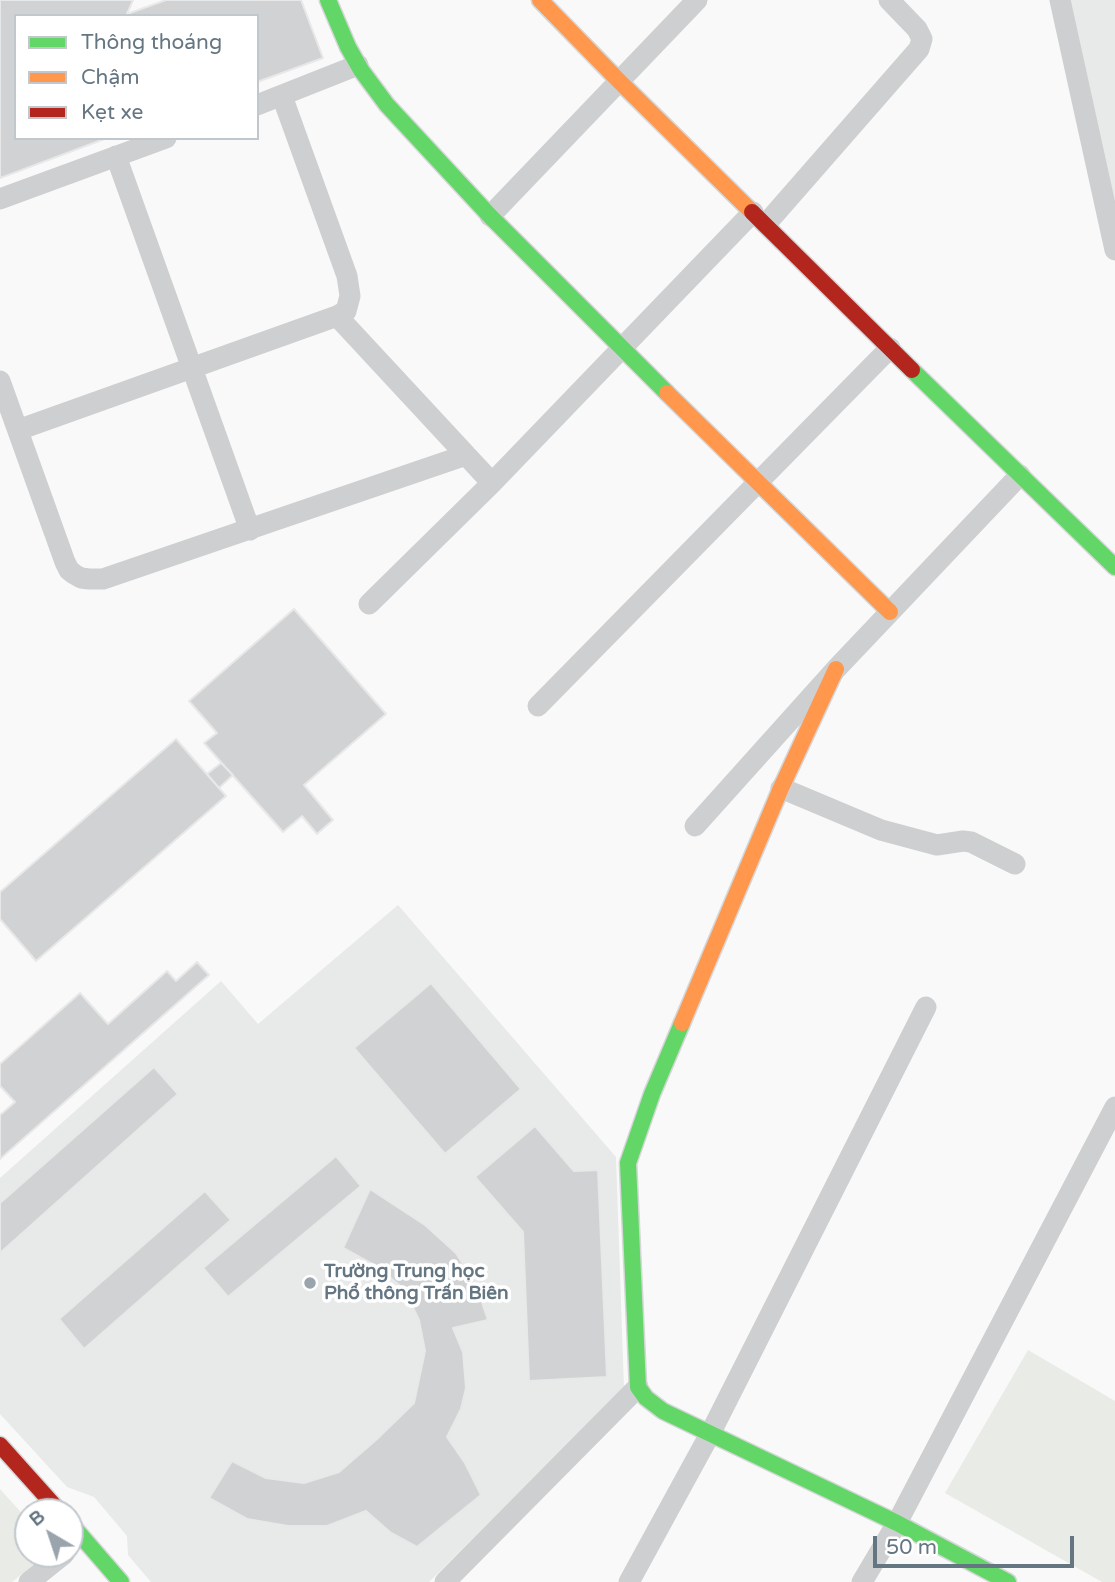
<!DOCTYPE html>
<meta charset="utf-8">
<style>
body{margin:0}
#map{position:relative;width:1115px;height:1582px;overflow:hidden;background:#f9f9f9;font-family:"Varela Round",sans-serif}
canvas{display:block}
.legend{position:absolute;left:14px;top:14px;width:245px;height:126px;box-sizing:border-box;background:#fff;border:2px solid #c1c8cd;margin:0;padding:9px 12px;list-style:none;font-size:21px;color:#657683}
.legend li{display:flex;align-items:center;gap:14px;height:35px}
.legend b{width:35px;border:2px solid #c1c8cd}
.north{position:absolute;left:14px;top:1498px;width:70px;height:70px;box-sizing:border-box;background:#fff;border:2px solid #c1c8cd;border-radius:50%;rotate:321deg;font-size:19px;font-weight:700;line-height:28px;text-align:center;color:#657683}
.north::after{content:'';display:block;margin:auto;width:24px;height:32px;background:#99a4ac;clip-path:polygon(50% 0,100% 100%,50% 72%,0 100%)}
.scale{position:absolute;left:873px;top:1536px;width:201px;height:32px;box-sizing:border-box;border:4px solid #657683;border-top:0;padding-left:9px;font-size:21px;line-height:24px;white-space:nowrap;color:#657683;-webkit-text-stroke:5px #fff;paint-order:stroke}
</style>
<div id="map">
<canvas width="1115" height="1582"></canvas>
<ul class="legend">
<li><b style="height:9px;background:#63d668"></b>Thông thoáng</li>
<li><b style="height:9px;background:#ff974d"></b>Chậm</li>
<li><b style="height:9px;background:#b3261e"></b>Kẹt xe</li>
</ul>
<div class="north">B</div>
<div class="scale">50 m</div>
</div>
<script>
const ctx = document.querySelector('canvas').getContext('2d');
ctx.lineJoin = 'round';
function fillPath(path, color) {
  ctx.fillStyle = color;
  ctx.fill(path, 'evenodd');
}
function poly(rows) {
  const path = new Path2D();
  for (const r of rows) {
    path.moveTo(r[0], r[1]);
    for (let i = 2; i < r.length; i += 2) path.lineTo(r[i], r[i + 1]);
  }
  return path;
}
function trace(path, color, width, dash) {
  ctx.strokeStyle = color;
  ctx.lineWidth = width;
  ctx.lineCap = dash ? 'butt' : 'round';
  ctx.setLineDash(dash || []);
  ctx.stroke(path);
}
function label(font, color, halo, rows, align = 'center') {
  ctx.font = font + ' "Varela Round",sans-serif';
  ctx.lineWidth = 7;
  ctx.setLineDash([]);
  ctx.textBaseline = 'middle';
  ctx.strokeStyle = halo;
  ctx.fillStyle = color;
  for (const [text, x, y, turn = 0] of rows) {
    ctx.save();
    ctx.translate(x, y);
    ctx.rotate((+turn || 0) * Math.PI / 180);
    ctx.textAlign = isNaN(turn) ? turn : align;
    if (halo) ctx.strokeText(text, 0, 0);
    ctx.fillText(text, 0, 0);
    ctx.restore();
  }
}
fillPath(poly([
 [1069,0,1115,0,1115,207],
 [398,905,616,1157,624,1389,429,1582,151,1582,128,1555,127,1536,94,1497,67,1487,0,1414,0,1178,221,981,258,1024]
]), '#e8e9e9');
fillPath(poly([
 [1028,1350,1115,1401,1115,1582,1102,1582,945,1493],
 [0,1489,28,1520,28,1554,47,1554,12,1582,0,1582]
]), '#e8ebe6');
const building = poly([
 [0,0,133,0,127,14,166,0,301,0,323,58,257,82,257,16,16,16,16,138,107,138,0,178,0,0],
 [294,609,386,714,304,785,333,820,317,834,302,816,283,832,204,743,217,733,189,701,294,609],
 [176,739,226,796,36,961,0,919,0,892,176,739],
 [221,763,233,775,219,788,207,774,221,763],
 [197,962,209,975,0,1159,0,1115,15,1102,0,1086,0,1064,80,993,108,1024,167,971,176,981,197,962],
 [431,983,521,1089,445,1154,354,1048,431,983],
 [154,1067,178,1094,0,1253,0,1203,154,1067],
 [535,1126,574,1171,598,1170,607,1377,529,1381,523,1232,475,1177,535,1126],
 [336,1156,361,1186,228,1297,203,1268,336,1156],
 [370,1189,425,1225,456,1253,476,1285,488,1320,453,1328,463,1352,466,1388,461,1409,447,1437,465,1463,481,1495,417,1547,391,1533,366,1511,327,1526,288,1526,247,1519,209,1498,232,1461,266,1478,304,1483,339,1472,377,1439,414,1403,425,1351,419,1320,404,1289,376,1266,343,1248,370,1189],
 [205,1191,231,1220,84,1349,59,1319,205,1191]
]);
fillPath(building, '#d0d2d3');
trace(building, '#e8e8e8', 2);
const fast = poly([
 [328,0,348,47,361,70,387,105,490,216,667,393],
 [912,370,1115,567],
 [682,1023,652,1094,628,1163,638,1387,646,1398,663,1411,897,1523,1008,1582],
 [70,1523,121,1582]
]);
const slow = poly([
 [540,0,619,81,752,212],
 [667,393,890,612],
 [682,1023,781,788,836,669]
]);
const jam = poly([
 [752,212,912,370],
 [0,1445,60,1512]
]);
trace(fast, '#d5d6d7', 19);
trace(slow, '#d5d6d7', 19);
trace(jam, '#d5d6d7', 19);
trace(poly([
 [1060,0,1115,250],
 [257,105,358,65],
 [116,156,250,530],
 [0,199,166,138],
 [490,216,697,0],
 [766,224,919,49,922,39,917,29,889,0],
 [337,316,492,483],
 [0,381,65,562,69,570,74,574,81,578,89,579,103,579,466,455],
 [18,430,337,316,346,311,350,296,347,276,282,96],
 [369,604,492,483,753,212],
 [538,706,890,348],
 [781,788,881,830,937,845,963,841,971,842,1015,864],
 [695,826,836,669,1020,475],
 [29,1582,64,1554],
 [445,1582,638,1387],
 [629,1582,710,1434,926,1007],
 [862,1582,897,1523,1115,1107]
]), '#cecfd0', 21);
trace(fast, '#63d668', 16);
trace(slow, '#ff974d', 16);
trace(jam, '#b3261e', 16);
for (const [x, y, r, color] of [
 [310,1283,7,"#99a4ac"]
]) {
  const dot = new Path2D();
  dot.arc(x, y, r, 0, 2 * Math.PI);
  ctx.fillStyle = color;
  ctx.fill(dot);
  trace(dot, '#fff', 2.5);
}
label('bold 19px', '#657683', '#fff', [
 ["Trường Trung học",324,1272],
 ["Phổ thông Trấn Biên",324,1294]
], 'left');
</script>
